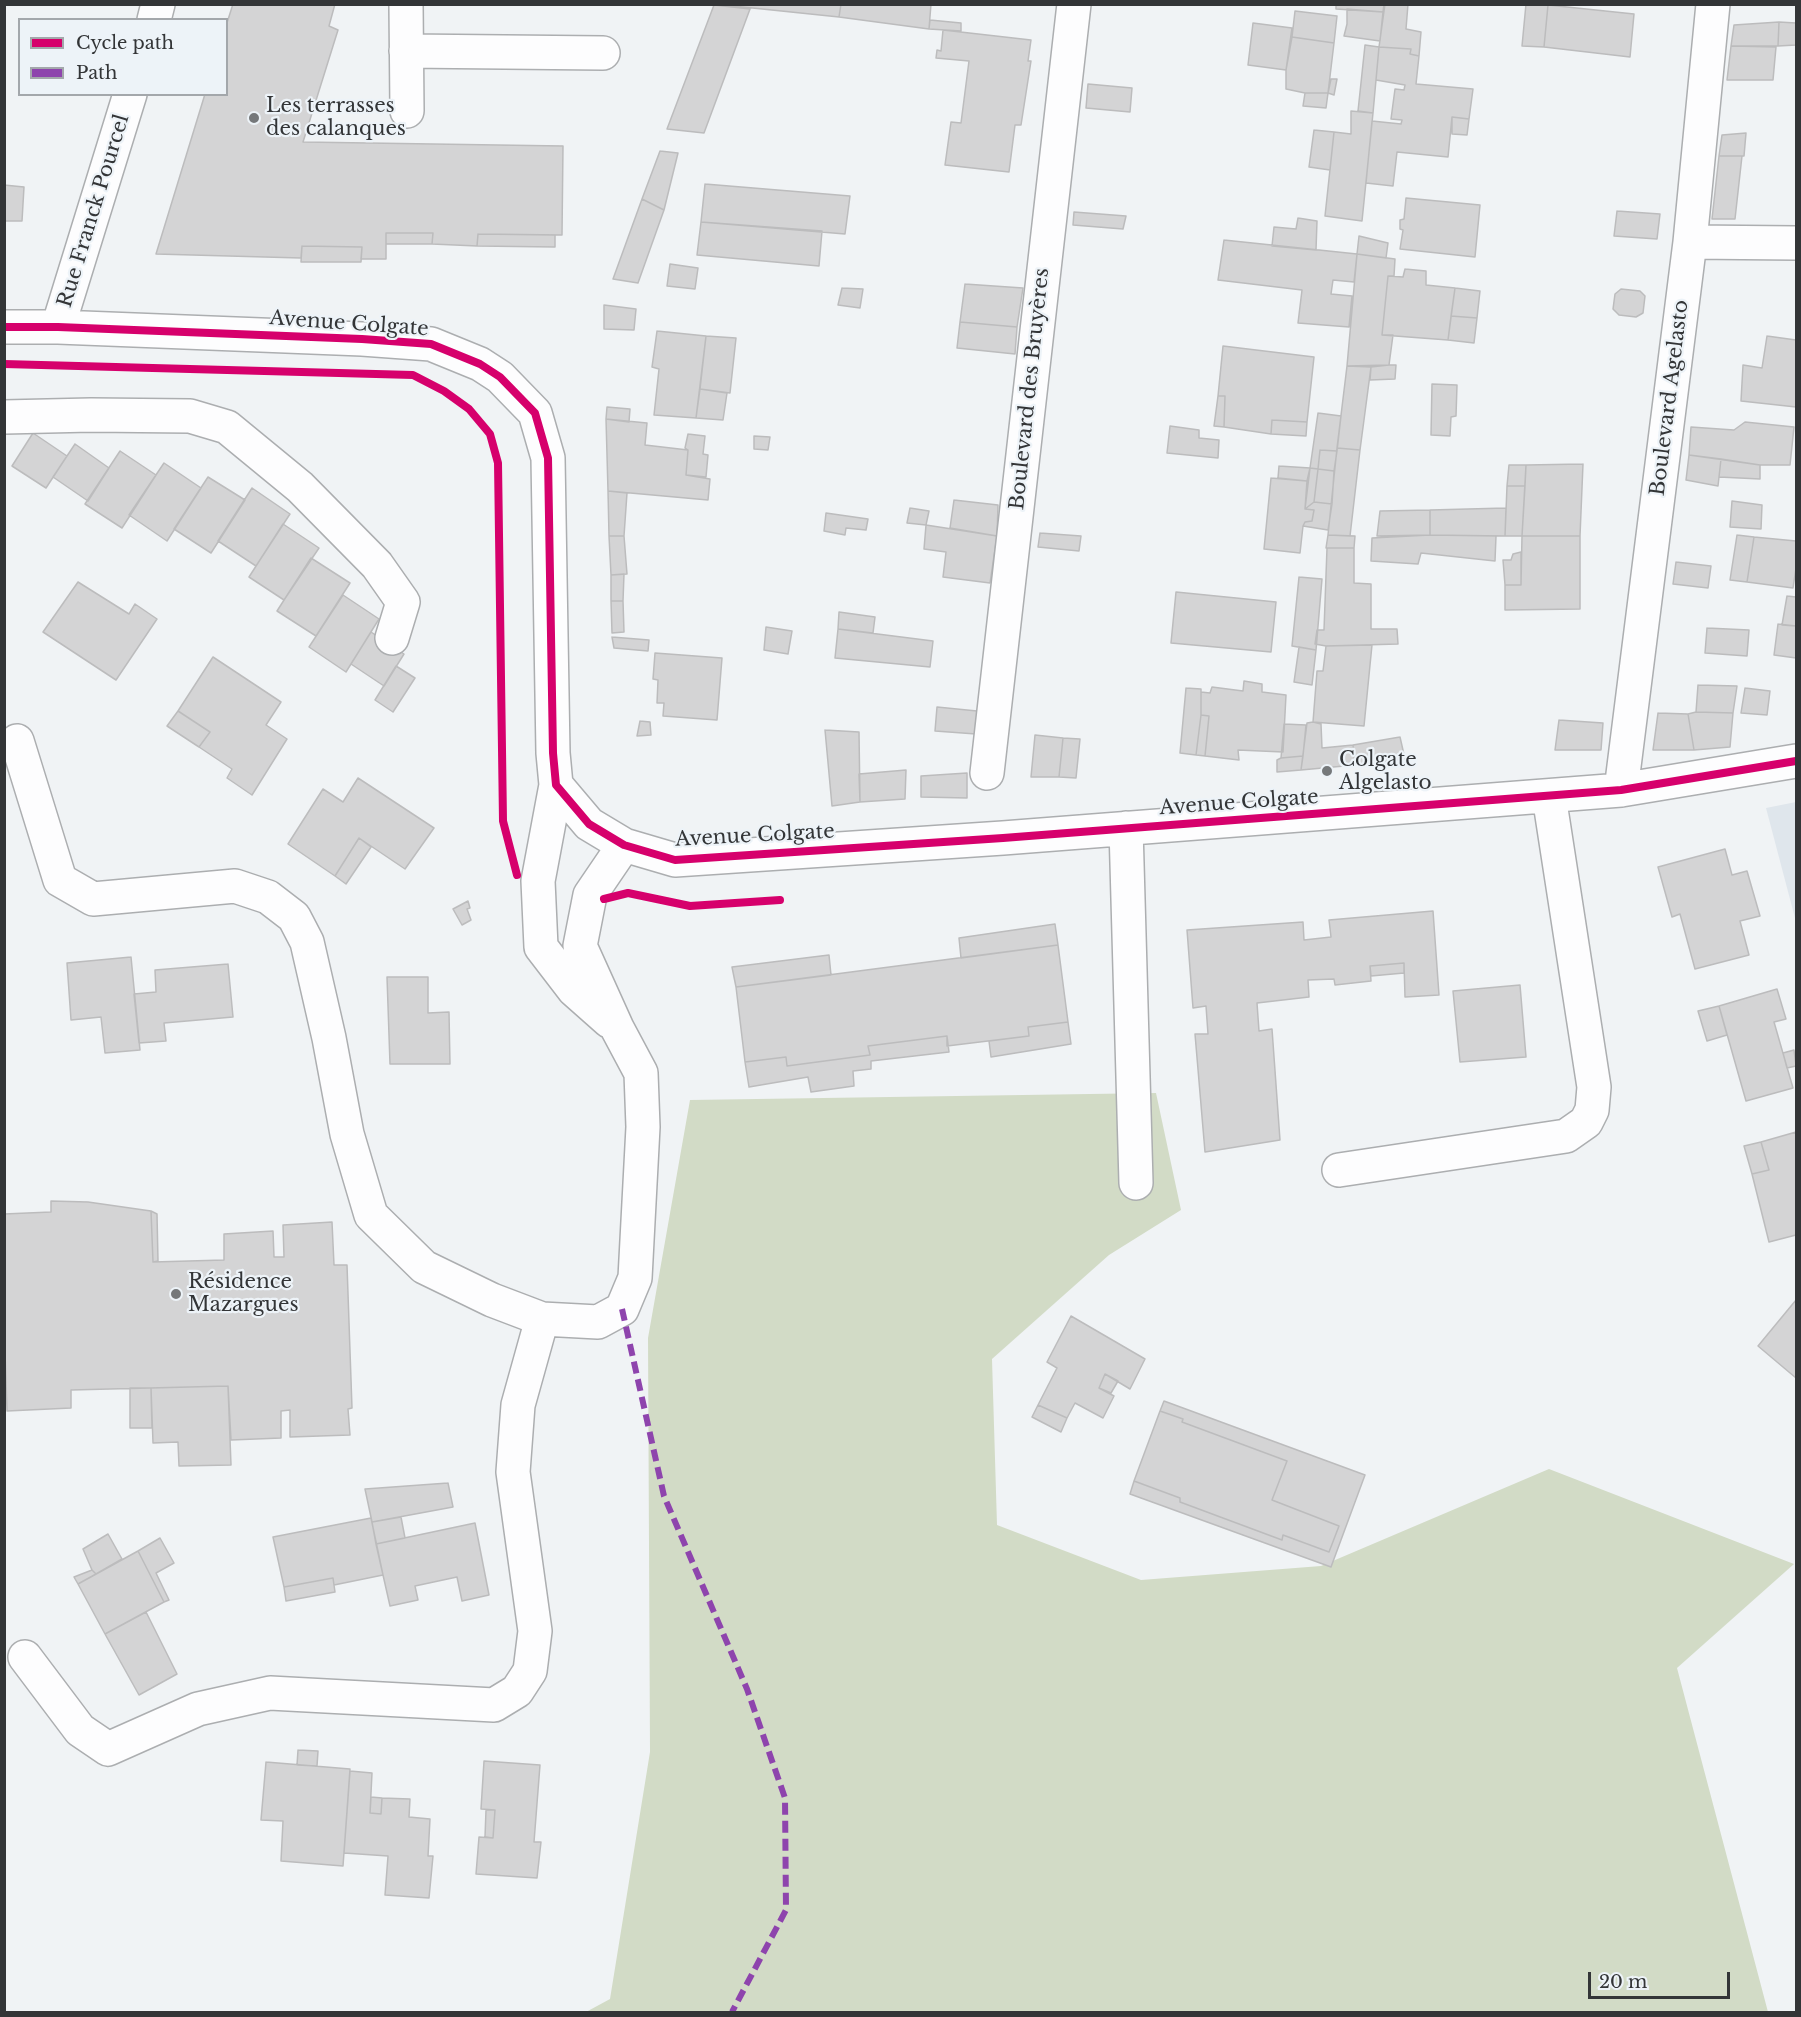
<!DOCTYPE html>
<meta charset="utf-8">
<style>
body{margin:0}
#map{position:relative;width:1801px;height:2017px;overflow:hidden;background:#f0f3f5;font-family:"Libre Baskerville",serif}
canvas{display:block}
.frame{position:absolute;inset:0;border:6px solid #333537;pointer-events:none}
.legend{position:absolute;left:18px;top:18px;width:210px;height:78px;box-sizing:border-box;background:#edf3f8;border:2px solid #a3a7ab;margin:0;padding:8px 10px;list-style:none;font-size:18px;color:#333537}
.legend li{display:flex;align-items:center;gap:12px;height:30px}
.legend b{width:30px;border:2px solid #a3a7ab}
.scale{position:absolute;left:1588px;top:1972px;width:142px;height:27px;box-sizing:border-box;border:3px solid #333537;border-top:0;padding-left:8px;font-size:18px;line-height:21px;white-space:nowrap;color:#333537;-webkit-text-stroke:4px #edf3f8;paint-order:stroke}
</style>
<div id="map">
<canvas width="1801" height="2017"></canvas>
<div class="frame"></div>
<ul class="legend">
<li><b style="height:8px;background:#d6006c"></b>Cycle path</li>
<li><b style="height:8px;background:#8e44ad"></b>Path</li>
</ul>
<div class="scale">20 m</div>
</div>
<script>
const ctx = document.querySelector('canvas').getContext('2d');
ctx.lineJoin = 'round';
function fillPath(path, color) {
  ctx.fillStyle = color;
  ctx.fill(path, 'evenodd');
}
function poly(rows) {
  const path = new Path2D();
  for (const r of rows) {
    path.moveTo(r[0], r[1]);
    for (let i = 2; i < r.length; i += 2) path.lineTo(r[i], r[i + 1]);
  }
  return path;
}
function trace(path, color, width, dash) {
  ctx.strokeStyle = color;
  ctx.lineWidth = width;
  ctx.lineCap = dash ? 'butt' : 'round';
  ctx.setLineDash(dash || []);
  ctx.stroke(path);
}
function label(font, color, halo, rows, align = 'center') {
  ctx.font = font + ' "Libre Baskerville",serif';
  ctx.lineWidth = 4.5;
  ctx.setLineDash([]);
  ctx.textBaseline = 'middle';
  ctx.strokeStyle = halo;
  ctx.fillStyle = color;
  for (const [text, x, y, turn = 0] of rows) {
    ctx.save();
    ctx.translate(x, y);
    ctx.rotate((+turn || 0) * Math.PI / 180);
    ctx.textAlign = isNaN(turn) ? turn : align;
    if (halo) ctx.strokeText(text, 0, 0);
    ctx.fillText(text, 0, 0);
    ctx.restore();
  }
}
fillPath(poly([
 [1796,802,1796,922,1766,808]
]), '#dfe6ec');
fillPath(poly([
 [1156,1093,1181,1210,1109,1255,992,1359,997,1525,1141,1580,1321,1566,1549,1469,1794,1564,1677,1668,1768,2012,586,2012,610,1999,650,1752,648,1338,690,1100]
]), '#d2dbc6');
const building = poly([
 [233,4,335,4,329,26,338,30,303,142,563,146,562,235,478,234,477,246,432,244,433,233,386,233,386,259,361,259,362,247,302,246,301,258,156,254,205,94,226,94,226,26,233,4],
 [714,4,841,4,839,17,714,4],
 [841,4,931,4,929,29,839,17,841,4],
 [1336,4,1384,4,1383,12,1336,9,1336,4],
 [1385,4,1408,4,1406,29,1421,32,1419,56,1410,54,1411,49,1379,47,1385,4],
 [1526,4,1548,5,1544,47,1522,46,1526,4],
 [714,5,750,9,704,133,667,129,714,5],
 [1548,5,1634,14,1630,57,1544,47,1548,5],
 [1347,9,1383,12,1380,41,1344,36,1347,24,1347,9],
 [1295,11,1337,16,1334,43,1292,37,1295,11],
 [930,20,961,23,961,31,929,29,930,20],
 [1779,22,1796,23,1796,45,1778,46,1779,22],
 [1779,22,1778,46,1731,46,1734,25,1779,22],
 [1253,23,1292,28,1286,70,1248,65,1253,23],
 [943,30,1031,40,1028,61,1031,61,1021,125,1015,125,1009,172,945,165,951,122,961,123,969,61,936,58,937,50,941,51,943,30],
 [1292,37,1334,43,1328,93,1305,93,1286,89,1286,70,1292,37],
 [1365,45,1379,47,1373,113,1358,111,1365,45],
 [1731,46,1776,47,1773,80,1727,80,1731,46],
 [1379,47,1411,49,1410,54,1419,56,1416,84,1473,89,1469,119,1452,117,1448,157,1397,152,1393,186,1366,183,1372,121,1401,124,1402,120,1391,119,1395,89,1404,90,1405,85,1376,80,1379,47],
 [1331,79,1337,79,1334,95,1328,93,1331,79],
 [1088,84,1132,88,1130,112,1086,108,1088,84],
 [1305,93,1328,93,1326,108,1303,106,1305,93],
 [1351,111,1373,113,1362,221,1325,216,1334,132,1351,134,1351,111],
 [1452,117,1469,119,1467,135,1452,134,1452,117],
 [1314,130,1334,132,1330,170,1309,167,1314,130],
 [1746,133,1744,156,1719,156,1722,135,1746,133],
 [660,151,678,153,664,210,642,199,660,151],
 [1719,156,1742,156,1735,219,1712,219,1719,156],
 [705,184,850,196,845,234,701,222,705,184],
 [4,185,24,187,22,221,4,221,4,185],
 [1406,198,1480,205,1475,257,1400,249,1403,230,1400,229,1400,220,1404,219,1406,198],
 [642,199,664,210,638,283,613,279,642,199],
 [1617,211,1660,214,1657,239,1614,236,1617,211],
 [1074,212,1126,216,1123,229,1073,225,1074,212],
 [1298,218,1317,221,1316,250,1272,246,1274,227,1296,229,1298,218],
 [701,222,822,231,819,266,697,255,701,222],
 [386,233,433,233,432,244,386,244,386,233],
 [478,234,555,235,555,247,477,246,478,234],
 [1359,236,1388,243,1386,258,1357,254,1359,236],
 [1224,240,1357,254,1354,282,1333,280,1331,294,1352,296,1349,327,1298,323,1302,290,1218,280,1224,240],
 [302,246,362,247,361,262,301,262,302,246],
 [1357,254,1395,259,1394,276,1388,276,1382,335,1393,335,1389,365,1347,366,1357,254],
 [670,264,698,268,695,289,667,286,670,264],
 [1405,269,1426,271,1426,285,1455,288,1448,340,1382,335,1388,276,1403,277,1405,269],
 [965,284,1023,288,1017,327,960,322,965,284],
 [842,288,863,289,860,308,838,305,842,288],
 [1455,288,1480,291,1477,318,1451,316,1455,288],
 [1621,289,1640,291,1645,296,1643,313,1636,317,1619,315,1613,309,1615,294,1621,289],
 [604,305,636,309,634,330,604,329,604,305],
 [1451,316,1477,318,1474,343,1448,340,1451,316],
 [960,322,1017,327,1015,354,957,348,960,322],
 [657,331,706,336,696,418,654,415,659,369,652,367,657,331],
 [706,336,736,338,730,393,700,389,706,336],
 [1767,336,1796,340,1796,407,1741,401,1743,365,1762,368,1767,336],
 [1223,346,1314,357,1307,422,1272,420,1271,434,1224,427,1225,396,1218,396,1223,346],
 [1389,365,1396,365,1395,379,1370,380,1371,367,1389,365],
 [1347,366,1371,367,1360,450,1337,448,1347,366],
 [1432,384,1457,385,1456,416,1451,417,1450,436,1431,435,1432,384],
 [700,389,727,393,723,420,696,418,700,389],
 [1218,396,1225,396,1224,427,1214,426,1218,396],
 [607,407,630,409,629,422,606,419,607,407],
 [1318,413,1341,416,1337,451,1320,450,1318,469,1310,468,1318,413],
 [606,419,647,423,645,445,688,450,686,475,710,479,708,500,608,491,606,419],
 [1272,420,1307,422,1306,436,1271,434,1272,420],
 [1745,422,1794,427,1790,465,1760,465,1689,455,1691,427,1734,430,1745,422],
 [1170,426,1199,430,1199,438,1219,440,1218,458,1167,453,1170,426],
 [33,433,67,456,46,488,12,466,33,433],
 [688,434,705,436,703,454,708,455,706,477,686,475,688,450,685,448,688,434],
 [754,436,770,437,768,450,754,449,754,436],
 [75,444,109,468,88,501,53,477,75,444],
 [1337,448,1360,450,1350,536,1328,535,1337,448],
 [1320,450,1337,451,1334,471,1318,469,1320,450],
 [120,451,156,475,122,528,85,504,120,451],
 [1689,455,1721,459,1718,486,1686,480,1689,455],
 [1721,459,1760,465,1760,479,1719,477,1721,459],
 [164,463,201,488,167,541,129,515,164,463],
 [1583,464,1580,536,1522,536,1526,465,1583,464],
 [1509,465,1526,465,1525,486,1507,486,1509,465],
 [1279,466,1310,468,1307,481,1278,478,1279,466],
 [1310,468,1318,469,1314,502,1305,509,1310,468],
 [1318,469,1334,471,1332,504,1314,502,1318,469],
 [208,477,245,500,211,553,174,529,208,477],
 [1271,478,1307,481,1305,509,1314,510,1312,521,1305,522,1303,526,1300,553,1264,549,1271,478],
 [1507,486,1525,486,1522,536,1505,536,1507,486],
 [252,488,290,514,256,566,218,541,252,488],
 [608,491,627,493,624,536,609,536,608,491],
 [954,500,998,505,997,536,950,528,954,500],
 [1732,501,1762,505,1761,529,1730,527,1732,501],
 [1314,502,1332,504,1328,530,1303,526,1305,522,1312,521,1314,510,1305,509,1314,502],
 [910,508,929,511,926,525,907,523,910,508],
 [1506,508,1505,536,1430,535,1430,510,1506,508],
 [1430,510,1430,535,1377,536,1380,511,1430,510],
 [826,513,868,519,866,530,846,528,845,535,824,531,826,513],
 [283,524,319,548,284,600,249,577,283,524],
 [926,525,997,536,990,583,943,577,946,552,924,549,926,525],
 [1040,533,1081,536,1079,551,1038,547,1040,533],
 [1328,535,1355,536,1354,548,1326,548,1328,535],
 [1430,535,1496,536,1495,561,1421,553,1418,564,1371,561,1372,538,1430,535],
 [1737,535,1754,537,1747,582,1730,580,1737,535],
 [609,536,624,536,627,574,611,575,609,536],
 [1522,536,1580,536,1580,609,1505,610,1505,585,1521,585,1522,536],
 [1754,537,1796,541,1796,568,1793,588,1747,582,1754,537],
 [1327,548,1354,548,1354,583,1371,584,1371,629,1397,629,1398,644,1326,646,1315,644,1317,630,1324,630,1327,548],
 [1521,552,1521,585,1505,585,1503,560,1511,560,1513,554,1521,552],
 [311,558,350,583,316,636,277,611,311,558],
 [1676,562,1711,566,1708,588,1673,584,1676,562],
 [624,574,623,601,611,601,611,575,624,574],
 [1299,577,1322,579,1316,650,1292,646,1299,577],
 [78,582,129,614,135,604,157,619,116,680,43,632,78,582],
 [1176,592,1276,602,1271,652,1171,643,1176,592],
 [343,595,379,619,346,672,309,647,343,595],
 [1787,596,1796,597,1796,626,1782,625,1787,596],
 [611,601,623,601,624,632,612,633,611,601],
 [839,612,875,617,873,633,838,629,839,612],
 [1778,624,1796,626,1796,658,1774,655,1778,624],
 [766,627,792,631,788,654,764,650,766,627],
 [1707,628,1749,630,1747,656,1705,653,1707,628],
 [838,629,933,641,930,667,835,658,838,629],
 [371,632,404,654,384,686,351,664,371,632],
 [612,637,649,640,648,651,614,648,612,637],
 [1372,645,1364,726,1313,722,1317,671,1323,671,1326,646,1372,645],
 [1299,647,1316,650,1312,685,1294,682,1299,647],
 [655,653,722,658,717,720,663,716,664,703,657,703,658,680,653,679,655,653],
 [213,657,281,702,266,725,287,739,252,795,227,778,232,769,199,747,210,732,178,711,213,657],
 [396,666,415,678,393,712,375,700,396,666],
 [1244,681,1262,684,1262,692,1286,695,1283,752,1238,750,1239,760,1205,756,1209,716,1201,715,1201,692,1210,693,1212,687,1243,691,1244,681],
 [1698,685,1737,686,1733,713,1696,712,1698,685],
 [1186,688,1201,689,1201,715,1196,755,1180,753,1186,688],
 [1745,688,1770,691,1767,715,1741,713,1745,688],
 [937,707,977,711,976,734,935,731,937,707],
 [178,711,210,732,199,747,167,726,178,711],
 [1696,712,1733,713,1730,747,1694,750,1688,714,1696,712],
 [1658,713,1688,714,1694,750,1653,750,1658,713],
 [1201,715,1209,716,1205,756,1196,755,1201,715],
 [1559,720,1603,723,1601,750,1555,750,1559,720],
 [640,721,650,722,651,735,637,736,640,721],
 [1313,722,1321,724,1322,748,1353,745,1355,765,1301,770,1307,723,1313,722],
 [1284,724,1306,725,1303,756,1281,758,1284,724],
 [825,730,859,732,860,802,832,806,825,730],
 [1035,735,1063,738,1059,777,1031,777,1035,735],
 [1400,737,1405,759,1355,765,1353,745,1400,737],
 [1063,738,1080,739,1076,778,1059,777,1063,738],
 [1303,756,1301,770,1277,772,1277,760,1281,758,1303,756],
 [906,770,905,799,860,802,859,774,906,770],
 [967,773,967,798,921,797,921,776,967,773],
 [358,778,434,828,405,869,359,838,335,876,288,844,323,789,343,802,358,778],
 [359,838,371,847,346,884,335,876,359,838],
 [1725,849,1732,875,1747,871,1760,916,1740,921,1749,955,1695,969,1680,914,1672,917,1658,867,1725,849],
 [468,901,470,908,467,909,471,920,462,925,453,909,468,901],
 [1433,911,1439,995,1405,997,1404,963,1370,966,1371,981,1335,985,1334,979,1308,980,1309,997,1257,1003,1259,1031,1272,1029,1280,1140,1205,1152,1195,1034,1208,1034,1206,1006,1193,1008,1187,930,1303,922,1304,940,1331,937,1329,920,1433,911],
 [1055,924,1058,945,961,958,959,938,1055,924],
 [1058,945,1068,1022,1028,1027,1029,1036,947,1046,947,1036,868,1046,870,1055,787,1066,786,1057,745,1062,736,987,1058,945],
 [829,955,831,975,736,987,732,967,829,955],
 [131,957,140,1050,105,1053,101,1017,71,1020,67,963,131,957],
 [1404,963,1404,973,1371,976,1370,966,1404,963],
 [228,964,233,1017,164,1023,166,1041,139,1043,134,994,156,992,155,970,228,964],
 [387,977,428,977,428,1013,449,1012,450,1064,390,1064,387,977],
 [1520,985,1526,1057,1460,1062,1453,991,1520,985],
 [1777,989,1786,1019,1774,1022,1793,1088,1746,1101,1719,1006,1777,989],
 [1719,1006,1727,1035,1707,1041,1698,1011,1719,1006],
 [1068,1022,1071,1044,991,1057,989,1041,1029,1036,1028,1027,1068,1022],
 [947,1036,949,1052,871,1061,871,1069,853,1071,854,1086,811,1092,808,1077,749,1087,745,1062,786,1057,787,1066,870,1055,868,1046,947,1036],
 [1794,1050,1796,1066,1787,1068,1783,1053,1794,1050],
 [1796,1132,1796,1235,1769,1242,1752,1174,1769,1170,1761,1142,1796,1132],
 [1761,1142,1769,1170,1752,1174,1744,1146,1761,1142],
 [51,1201,88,1202,151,1211,153,1262,224,1260,224,1234,273,1231,274,1257,284,1257,283,1225,332,1222,334,1265,347,1265,352,1408,348,1409,350,1435,290,1437,290,1410,281,1411,281,1438,231,1440,228,1386,71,1390,71,1408,7,1411,4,1323,4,1214,51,1212,51,1201],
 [151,1211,157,1214,158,1261,153,1262,151,1211],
 [1796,1300,1796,1378,1758,1346,1796,1300],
 [1071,1316,1145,1359,1130,1389,1105,1374,1099,1388,1114,1396,1103,1418,1075,1403,1067,1418,1038,1405,1057,1368,1047,1362,1071,1316],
 [1105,1374,1118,1381,1111,1393,1099,1388,1105,1374],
 [228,1386,231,1465,179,1466,178,1442,153,1443,151,1388,228,1386],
 [130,1388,151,1388,152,1428,130,1428,130,1388],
 [1164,1401,1365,1475,1331,1567,1130,1494,1134,1481,1180,1498,1180,1502,1282,1540,1283,1535,1329,1552,1339,1526,1272,1500,1287,1461,1182,1422,1183,1419,1160,1411,1164,1401],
 [1038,1405,1067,1418,1061,1432,1032,1417,1038,1405],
 [1160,1411,1183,1419,1182,1422,1287,1461,1272,1500,1339,1526,1329,1552,1283,1535,1282,1540,1180,1502,1180,1498,1134,1481,1160,1411],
 [448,1483,453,1507,372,1522,365,1489,448,1483],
 [401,1517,405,1538,376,1544,372,1522,401,1517],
 [371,1518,383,1575,334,1585,333,1578,284,1587,273,1537,371,1518],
 [475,1523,489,1595,462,1601,457,1577,415,1586,418,1600,390,1606,376,1544,475,1523],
 [108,1534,122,1559,96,1574,92,1570,83,1549,108,1534],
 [160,1538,174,1563,156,1573,169,1600,164,1602,138,1551,160,1538],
 [138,1551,164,1602,105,1634,78,1584,138,1551],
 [92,1570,96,1574,78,1584,74,1577,92,1570],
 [333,1578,335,1592,286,1601,284,1587,333,1578],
 [146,1612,177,1674,139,1695,105,1634,146,1612],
 [298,1750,318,1751,317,1766,297,1765,298,1750],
 [484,1761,540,1765,534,1842,541,1842,537,1878,476,1874,479,1837,493,1838,495,1810,481,1809,484,1761],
 [266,1762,350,1769,343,1866,281,1861,283,1821,261,1820,266,1762],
 [350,1771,372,1773,370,1813,381,1814,382,1798,410,1799,409,1817,430,1819,428,1856,433,1856,429,1898,385,1895,388,1856,344,1853,350,1771],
 [371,1797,382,1798,381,1814,370,1813,371,1797],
 [486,1810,495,1810,493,1838,485,1837,486,1810]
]);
fillPath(building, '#d4d4d5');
trace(building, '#bcbcbd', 1.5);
const minor = poly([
 [406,4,407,111],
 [154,20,158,4],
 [406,51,603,53],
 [1690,242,1796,243],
 [4,327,58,327,362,339,431,344,480,364,500,377,535,413,548,458,553,753,556,785,589,824,624,845,675,860,1003,838,1621,790,1796,761],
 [58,327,130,94],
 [4,417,91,415,190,416,227,427,300,487,377,565,403,602,392,638],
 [17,741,60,880,93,899,235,886,268,897,294,917,307,942,329,1038,347,1134,371,1215,424,1267,492,1300,542,1319,598,1322,622,1309,635,1278,643,1127,641,1073,617,1028,580,946,590,895,624,845],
 [987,773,1074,4],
 [556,785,538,881,541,947,574,990,609,1021],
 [1621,790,1690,242,1713,4],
 [1126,828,1136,1183],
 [1339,1170,1566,1136,1586,1122,1592,1110,1594,1087,1549,796],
 [25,1657,80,1730,108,1749,198,1709,270,1693,494,1705,517,1691,530,1671,535,1631,513,1472,518,1405,542,1319]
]);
trace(minor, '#acaeb0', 36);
trace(minor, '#fdfdfe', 33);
trace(poly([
 [622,1309,664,1496,747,1689,785,1798,786,1910,732,2012]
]), '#8e44ad', 6, [12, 6]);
trace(poly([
 [4,327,58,327,362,339,431,344,480,364,500,377,535,413,548,458,553,753,556,785,589,824,624,845,675,860,1003,838,1621,790,1796,761],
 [4,364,413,375,444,391,469,409,490,434,498,463,503,821,517,875],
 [604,899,628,893,690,906,780,900]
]), '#d6006c', 8);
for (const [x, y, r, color] of [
 [254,118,6,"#75787a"],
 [1327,771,6,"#75787a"],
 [176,1294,6,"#75787a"]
]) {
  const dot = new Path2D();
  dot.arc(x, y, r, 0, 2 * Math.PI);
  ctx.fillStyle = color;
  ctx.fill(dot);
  trace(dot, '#edf3f8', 2);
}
label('20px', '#333537', '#edf3f8', [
 ["Les terrasses",266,106],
 ["des calanques",266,129],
 ["Colgate",1339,760],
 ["Algelasto",1339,783],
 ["Résidence",188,1282],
 ["Mazargues",188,1305]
], 'left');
label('20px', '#333537', '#edf3f8', [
 ["Rue Franck Pourcel",94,211,-73],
 ["Avenue Colgate",349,324,4],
 ["Boulevard des Bruyères",1030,389,-84],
 ["Boulevard Agelasto",1670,398,-83],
 ["Avenue Colgate",1239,803,-4],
 ["Avenue Colgate",755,836,-3]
]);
</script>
